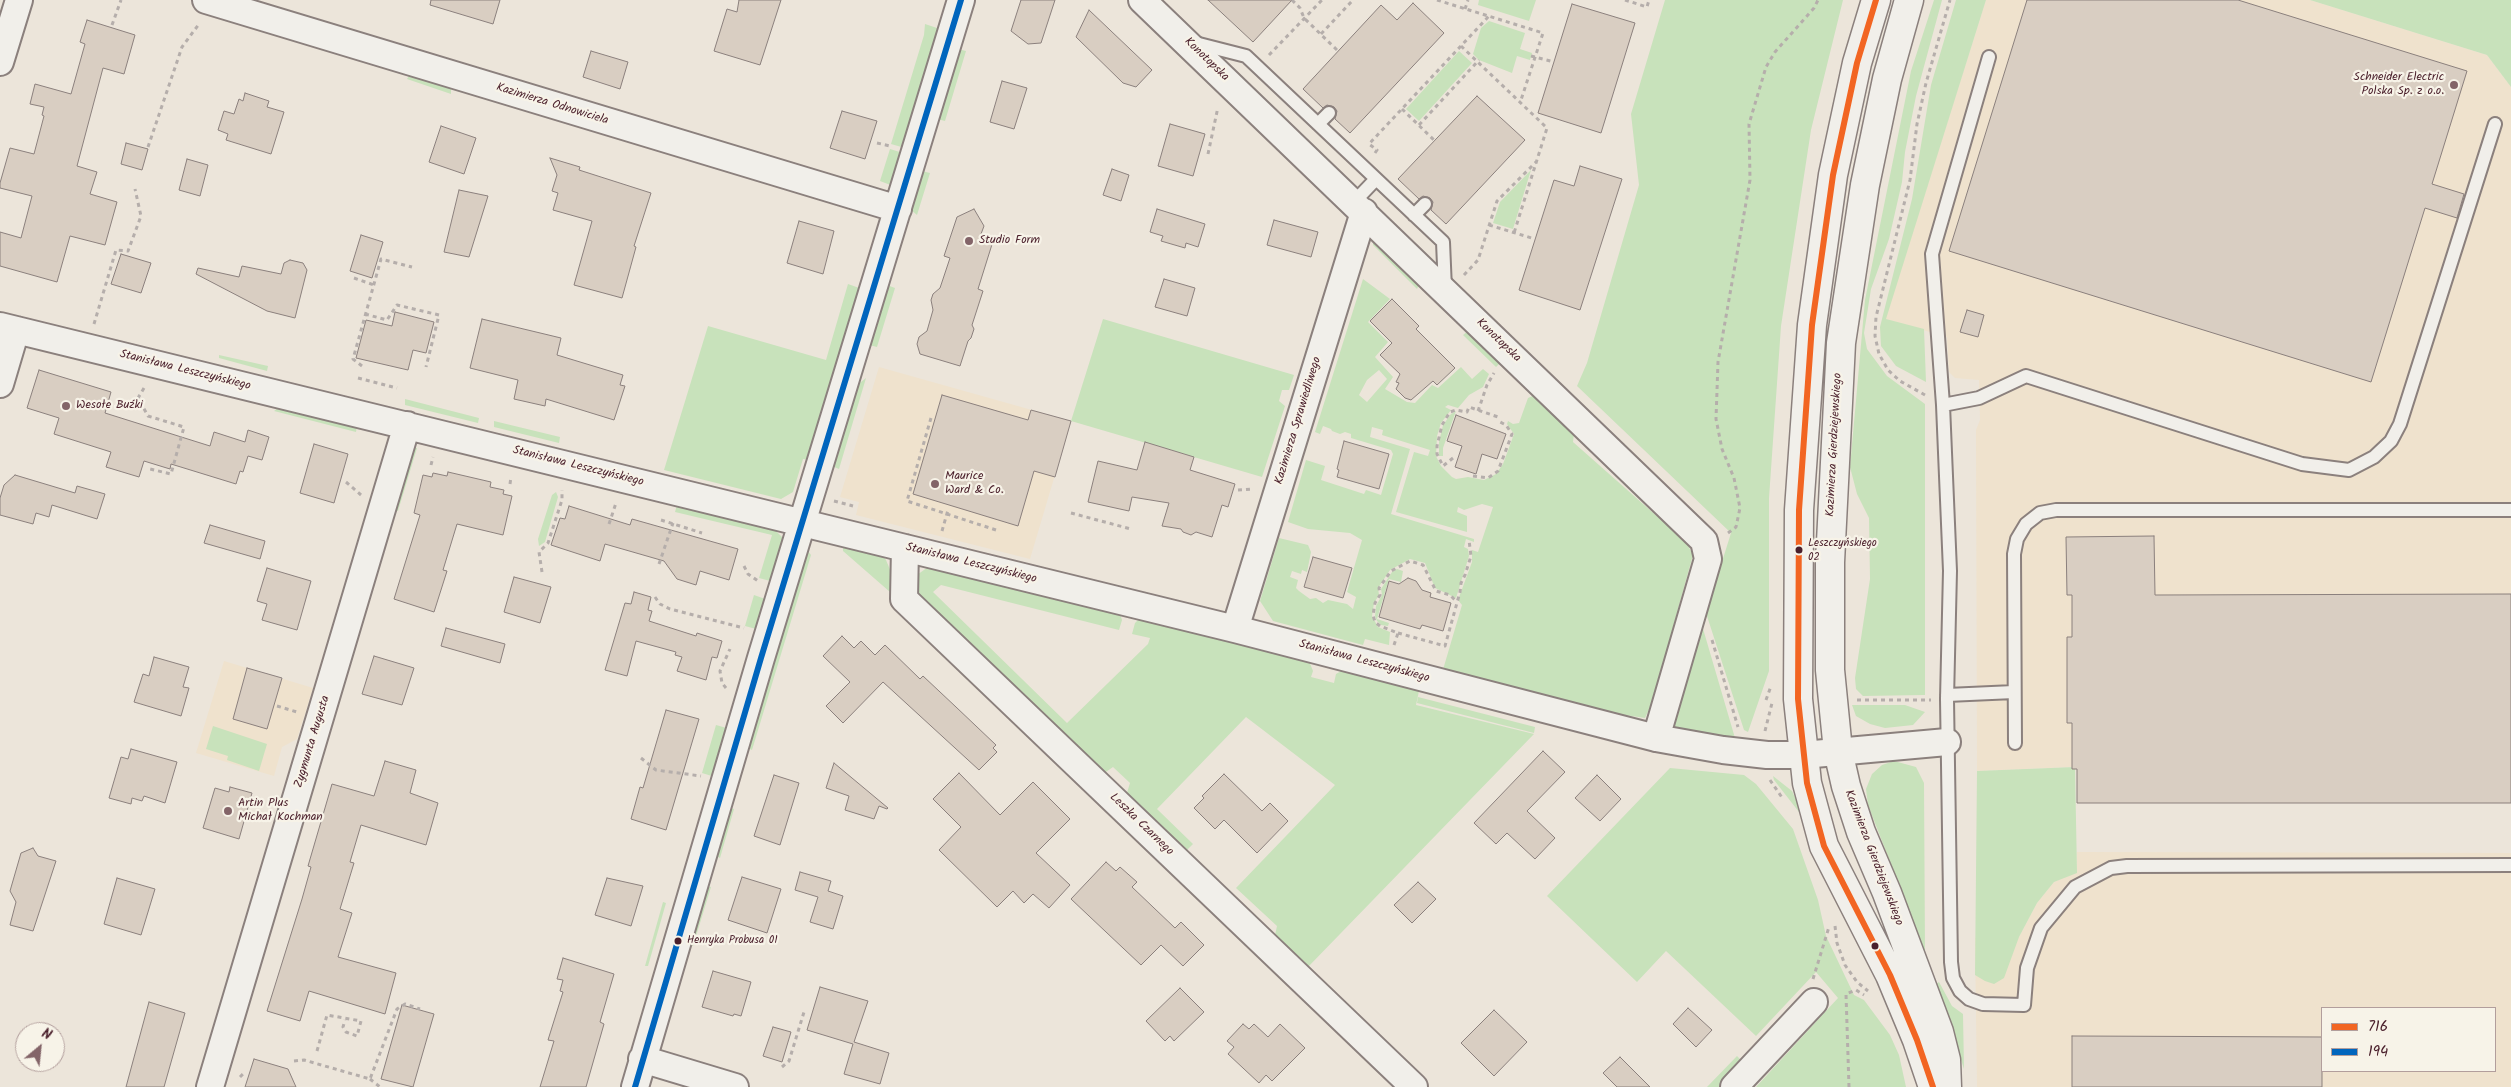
<!DOCTYPE html>
<meta charset="utf-8">
<style>
body{margin:0}
#map{position:relative;width:2511px;height:1087px;overflow:hidden;background:#ece5da;font-family:Kalam,sans-serif}
canvas{display:block}
.legend{position:absolute;left:2321px;top:1007px;width:175px;height:65px;box-sizing:border-box;background:#f7f3e8;border:1px solid #b29e9c;margin:0;padding:6px 9px;list-style:none;font-size:15px;color:#4a1f2b}
.legend li{display:flex;align-items:center;gap:10px;height:25px}
.legend b{width:25px;border:1px solid #b29e9c}
.north{position:absolute;left:15px;top:1022px;width:50px;height:50px;box-sizing:border-box;background:#f7f3e8;border:1px solid #b29e9c;border-radius:50%;rotate:28deg;font-size:14px;font-weight:700;line-height:20px;text-align:center;color:#4a1f2b}
.north::after{content:'';display:block;margin:auto;width:18px;height:22px;background:#836468;clip-path:polygon(50% 0,100% 100%,50% 72%,0 100%)}
</style>
<div id="map">
<canvas width="2511" height="1087"></canvas>
<ul class="legend">
<li><b style="height:6px;background:#f26522"></b>716</li>
<li><b style="height:6px;background:#0065bd"></b>194</li>
</ul>
<div class="north">N</div>
</div>
<script>
const ctx = document.querySelector('canvas').getContext('2d');
ctx.lineJoin = 'round';
function fillPath(path, color) {
  ctx.fillStyle = color;
  ctx.fill(path, 'evenodd');
}
function poly(rows) {
  const path = new Path2D();
  for (const r of rows) {
    path.moveTo(r[0], r[1]);
    for (let i = 2; i < r.length; i += 2) path.lineTo(r[i], r[i + 1]);
  }
  return path;
}
function trace(path, color, width, dash) {
  ctx.strokeStyle = color;
  ctx.lineWidth = width;
  ctx.lineCap = dash ? 'butt' : 'round';
  ctx.setLineDash(dash || []);
  ctx.stroke(path);
}
function label(font, color, halo, rows, align = 'center') {
  ctx.font = font + ' Kalam,sans-serif';
  ctx.lineWidth = 4.5;
  ctx.setLineDash([]);
  ctx.textBaseline = 'middle';
  ctx.strokeStyle = halo;
  ctx.fillStyle = color;
  for (const [text, x, y, turn = 0] of rows) {
    ctx.save();
    ctx.translate(x, y);
    ctx.rotate((+turn || 0) * Math.PI / 180);
    ctx.textAlign = isNaN(turn) ? turn : align;
    if (halo) ctx.strokeText(text, 0, 0);
    ctx.fillText(text, 0, 0);
    ctx.restore();
  }
}
fillPath(poly([
 [1986,0,2310,0,2487,55,2511,87,2511,766,2072,767,1977,771,1976,430,1980,420,1979,380,1955,378,1949,372,1947,337,1885,319],
 [879,367,1071,421,1030,559,856,515,859,502,840,497],
 [224,661,313,688,297,739,282,747,274,776,196,753],
 [2077,852,2511,853,2511,1087,1977,1087,1975,938,2019,937,2037,903,2054,882,2077,872],
 [2322,1008,2495,1008,2495,1071,2322,1071]
]), '#efe2cd');
fillPath(poly([
 [1479,0,1536,0,1529,21,1478,5],
 [1665,0,1843,0,1811,130,1781,326,1769,498,1769,671,1748,732,1744,730,1706,613,1731,533,1577,386,1587,363,1639,185,1631,114],
 [1934,0,1942,0,1916,96,1905,152,1902,182,1889,239,1871,289,1864,333,1867,349,1887,376,1925,404,1925,695,1863,696,1856,689,1855,678,1870,579,1869,518,1857,494,1850,467,1865,300,1911,71],
 [1956,0,1986,0,1886,319,1924,329,1926,382,1896,366,1881,346,1880,327,1912,199,1931,85],
 [2310,0,2511,0,2511,87,2487,55],
 [1489,21,1525,33,1520,49,1532,53,1530,60,1517,56,1512,73,1479,60,1473,54,1481,28],
 [925,24,940,29,905,148,891,144,924,35],
 [958,49,966,51,945,121,937,119],
 [1459,51,1472,63,1419,121,1406,109],
 [411,73,451,86,451,94,407,79],
 [890,149,903,153,893,186,880,181],
 [1531,170,1513,229,1493,223,1500,202],
 [922,171,930,173,917,215,910,209],
 [1373,240,1421,280,1417,289,1373,245],
 [1363,279,1390,299,1368,322,1388,342,1375,357,1393,377,1385,389,1407,402,1415,403,1432,385,1438,388,1461,367,1472,379,1483,369,1489,374,1483,387,1469,395,1458,408,1448,405,1445,407,1451,410,1441,423,1437,436,1436,456,1441,466,1452,477,1456,479,1468,477,1484,480,1496,474,1503,464,1514,434,1507,424,1508,421,1513,424,1519,423,1528,398,1539,393,1575,425,1573,442,1686,542,1693,555,1652,703,1645,718,1612,713,1442,673,1462,605,1458,600,1472,562,1472,550,1478,552,1493,507,1482,504,1464,510,1458,507,1457,512,1467,516,1467,532,1396,512,1414,452,1428,456,1430,450,1382,435,1383,430,1372,427,1370,437,1410,449,1391,514,1474,539,1474,542,1466,539,1464,547,1468,549,1469,556,1456,598,1435,588,1425,563,1410,559,1390,570,1378,588,1379,595,1374,603,1372,616,1378,627,1390,632,1389,645,1365,639,1363,645,1273,621,1260,601,1279,538,1308,545,1311,552,1307,572,1302,570,1301,574,1292,571,1290,577,1298,580,1296,588,1299,591,1310,599,1316,598,1323,603,1328,600,1347,604,1353,609,1356,597,1347,592,1362,540,1350,533,1308,529,1288,522,1306,460,1325,466,1321,480,1364,494,1366,490,1381,495,1393,454,1391,450,1351,438,1351,434,1345,432,1340,434,1332,431,1331,429,1323,426,1320,434,1315,432],
 [1379,370,1387,379,1367,402,1359,395,1367,380],
 [848,284,862,289,810,460,803,459,793,492,781,499,664,470,708,326,826,360],
 [887,285,895,288,877,347,869,345],
 [1103,319,1294,375,1289,390,1282,390,1279,401,1285,406,1262,477,1071,421],
 [1468,331,1501,362,1496,367,1463,335],
 [219,355,268,366,267,371,219,358],
 [866,378,839,469,832,466,856,386],
 [405,399,479,418,478,423,405,405],
 [278,408,357,426,356,432,274,411],
 [1456,411,1443,448,1443,456,1439,456,1439,442,1443,425,1451,414],
 [494,421,560,437,559,443,494,427],
 [413,447,417,448,398,511,392,509],
 [556,492,558,497,545,542,539,546,538,539,552,495],
 [677,505,773,528,782,537,784,544,774,582,759,578,772,535,675,512],
 [843,543,882,555,886,560,891,572,890,592,843,551],
 [808,551,811,555,752,750,748,748],
 [928,567,1120,614,1122,620,1119,630,941,585,933,592,1067,723,1148,644,1150,638,1132,634,1135,623,1140,618,1148,618,1309,661,1313,671,1311,677,1334,683,1336,674,1343,670,1419,691,1416,705,1534,734,1308,967,1337,994,1333,995,1274,940,1277,926,1236,888,1335,785,1246,717,1157,809,1193,844,1185,852,1126,796,1130,783,1113,767,1103,774,916,595,917,575],
 [1397,569,1403,571,1401,582,1389,579,1377,619,1389,623,1388,626,1381,625,1377,621,1375,616,1376,606,1382,595,1381,589,1392,572],
 [754,595,768,600,760,630,745,626],
 [1699,615,1735,738,1669,729],
 [1418,697,1535,727,1534,733,1417,703],
 [1852,705,1905,705,1925,712,1913,725,1885,728,1870,724,1856,716],
 [716,725,730,729,715,777,702,773],
 [213,726,267,744,259,771,227,760,228,756,206,749],
 [1894,761,1916,767,1924,783,1925,952,1868,805,1866,789,1872,774,1882,765],
 [2075,767,2077,873,2054,882,2037,903,2019,937,2004,978,1994,984,1985,981,1975,975,1977,771],
 [1670,768,1744,775,1756,784,1793,829,1818,900,1826,936,1854,995,1864,1000,1890,1035,1899,1055,1906,1087,1756,1087,1838,998,1816,972,1756,1036,1666,951,1637,982,1547,896],
 [1773,776,1792,791,1806,821,1774,780],
 [730,808,734,809,720,858,716,856],
 [706,886,711,887,693,946,689,944],
 [663,902,666,903,648,966,645,966],
 [1939,982,1952,1006,1963,1014,1964,1069,1936,984],
 [1737,1056,1744,1063,1720,1087,1707,1087]
]), '#c8e2bb');
const building = poly([
 [431,0,500,0,493,24,430,5,431,0],
 [739,0,781,0,760,65,714,51,727,9,737,12,739,0],
 [1021,0,1055,0,1041,43,1028,44,1011,31,1021,0],
 [1208,0,1292,0,1253,42,1208,0],
 [2027,0,2238,0,2467,71,2432,184,2464,194,2457,218,2425,208,2371,382,1949,251,2027,0],
 [1413,3,1444,33,1350,133,1335,119,1337,111,1334,107,1327,105,1323,108,1303,89,1381,5,1397,20,1413,3],
 [1572,4,1635,23,1601,133,1538,113,1572,4],
 [1089,10,1152,70,1136,87,1123,83,1076,37,1089,10],
 [87,20,135,35,124,74,103,68,77,166,97,172,90,194,117,202,105,245,70,236,57,282,0,266,0,232,21,238,32,196,0,188,0,183,10,148,34,154,44,116,42,115,44,107,30,104,35,84,71,94,85,44,80,42,87,20],
 [591,51,628,62,620,89,583,77,591,51],
 [1002,81,1027,88,1014,129,990,122,1002,81],
 [245,93,269,101,267,107,284,112,271,154,226,140,228,134,218,130,224,111,234,114,239,99,243,101,245,93],
 [1477,96,1525,140,1446,224,1431,210,1433,202,1430,198,1423,196,1419,199,1398,179,1477,96],
 [842,111,877,121,865,159,830,148,842,111],
 [1170,124,1205,134,1193,176,1158,166,1170,124],
 [441,126,476,138,464,174,429,162,441,126],
 [126,143,148,149,142,170,121,164,126,143],
 [550,158,580,167,579,170,651,193,634,246,636,247,622,298,574,285,592,221,553,210,558,193,552,191,557,175,550,158],
 [187,159,208,165,200,196,179,190,187,159],
 [1580,166,1622,179,1580,310,1519,290,1554,180,1574,186,1580,166],
 [1112,169,1129,175,1121,201,1103,195,1112,169],
 [459,190,488,196,469,257,444,252,459,190],
 [974,209,984,226,981,234,994,238,978,289,983,291,972,325,974,329,971,338,968,341,960,366,920,354,917,344,919,337,927,331,933,310,931,300,933,294,940,288,950,258,944,256,957,217,974,209],
 [1157,209,1205,224,1198,247,1186,243,1185,248,1161,241,1163,236,1150,232,1157,209],
 [1274,220,1318,232,1311,257,1267,245,1274,220],
 [799,221,834,231,823,274,787,263,799,221],
 [361,235,383,242,372,278,350,271,361,235],
 [121,254,151,263,141,293,111,284,121,254],
 [290,260,303,263,307,270,295,318,267,311,196,274,198,268,239,277,242,266,281,274,284,263,290,260],
 [1164,279,1195,288,1187,316,1155,307,1164,279],
 [1392,299,1419,326,1416,329,1455,368,1437,385,1433,381,1411,400,1405,398,1396,389,1399,383,1396,382,1400,374,1380,355,1392,343,1370,321,1392,299],
 [1967,310,1984,315,1978,337,1960,332,1967,310],
 [395,312,434,322,426,353,413,350,408,370,356,358,366,320,392,326,395,312],
 [482,319,561,338,557,355,623,375,620,385,625,386,614,420,546,399,545,406,514,399,518,380,470,368,482,319],
 [39,370,111,392,105,413,210,446,214,432,245,442,248,430,269,437,262,460,248,456,243,472,240,471,236,484,171,464,170,469,144,461,139,477,106,467,111,452,54,434,59,418,27,408,39,370],
 [942,395,1028,420,1031,410,1071,421,1055,477,1034,471,1018,526,913,494,942,395],
 [1456,415,1506,434,1497,459,1482,454,1476,474,1455,467,1462,446,1447,441,1456,415],
 [1344,441,1389,454,1379,489,1337,477,1339,470,1337,469,1344,441],
 [1145,442,1194,457,1190,470,1235,484,1228,507,1222,505,1212,537,1196,532,1191,535,1183,532,1181,529,1162,526,1169,503,1132,497,1129,511,1088,502,1098,461,1137,470,1145,442],
 [314,444,348,454,334,503,300,493,314,444],
 [448,472,491,482,490,487,504,490,503,494,512,496,503,535,457,524,443,570,447,571,434,612,394,599,420,515,414,513,423,475,432,477,433,473,447,476,448,472],
 [15,475,75,493,77,486,105,494,97,519,52,505,49,517,36,513,33,524,0,515,0,498,4,485,15,475],
 [569,506,630,525,632,519,738,549,729,580,700,571,696,585,677,579,664,561,605,544,600,561,551,545,560,518,565,519,569,506],
 [210,525,265,541,260,559,204,543,210,525],
 [2154,536,2155,595,2511,594,2511,803,2077,803,2077,769,2072,769,2072,723,2067,723,2067,637,2072,637,2072,595,2067,595,2066,537,2154,536],
 [1313,557,1352,568,1343,598,1304,587,1313,557],
 [267,568,311,581,297,630,262,620,267,604,257,601,267,568],
 [514,577,551,587,540,623,504,612,514,577],
 [1408,578,1416,581,1422,590,1431,593,1430,597,1451,603,1443,631,1422,625,1420,629,1379,617,1389,581,1399,584,1408,578],
 [634,592,651,597,648,610,652,611,649,621,696,636,697,633,722,641,717,658,712,657,706,680,677,671,682,657,675,655,676,652,636,641,627,676,605,670,625,603,631,604,634,592],
 [446,628,505,644,500,663,441,646,446,628],
 [842,636,854,648,861,641,875,655,885,645,920,679,923,676,956,707,996,745,993,748,997,752,979,770,883,682,843,723,826,706,850,682,823,656,842,636],
 [374,656,414,668,402,705,362,694,374,656],
 [154,657,189,667,183,687,189,688,181,716,134,702,143,674,149,676,154,657],
 [247,668,282,678,267,729,233,719,247,668],
 [666,710,699,719,666,830,631,819,640,787,643,788,666,710],
 [131,749,177,762,165,803,144,796,142,801,132,798,131,804,109,798,121,757,128,759,131,749],
 [1543,751,1565,772,1527,811,1555,838,1535,859,1507,833,1496,844,1474,823,1543,751],
 [385,761,416,770,410,793,438,803,426,845,361,825,350,862,354,863,340,909,352,913,338,957,396,973,385,1014,309,991,300,1021,267,1011,302,899,311,867,308,866,332,784,374,796,385,761],
 [834,763,888,808,887,809,879,806,874,819,845,810,849,796,826,788,834,763],
 [959,773,1000,815,1033,782,1070,819,1036,853,1070,885,1049,908,1033,894,1024,903,1013,891,997,907,939,850,961,827,933,799,959,773],
 [1224,774,1262,811,1270,803,1288,821,1257,853,1224,820,1215,829,1194,808,1204,798,1202,796,1224,774],
 [774,775,799,783,780,845,754,836,774,775],
 [1597,775,1621,799,1600,821,1575,798,1597,775],
 [230,787,252,793,239,839,203,828,215,788,229,792,230,787],
 [33,848,38,856,56,861,33,931,10,925,16,902,10,891,21,853,33,848],
 [1106,862,1116,871,1120,867,1137,882,1132,887,1175,928,1181,922,1204,945,1183,966,1161,945,1141,965,1071,899,1106,862],
 [800,872,831,881,828,891,843,896,833,929,810,922,818,897,795,890,800,872],
 [742,877,781,889,767,933,728,920,742,877],
 [117,878,155,889,141,935,104,924,117,878],
 [607,878,643,886,631,926,595,915,607,878],
 [1418,882,1436,899,1412,923,1394,905,1418,882],
 [563,958,614,974,600,1022,604,1024,586,1087,540,1087,554,1041,548,1040,563,992,560,991,563,980,557,979,563,958],
 [713,971,751,982,741,1016,734,1014,733,1016,702,1007,713,971],
 [820,987,868,1001,854,1042,889,1053,880,1084,844,1074,853,1044,807,1030,820,987],
 [1180,988,1204,1012,1174,1041,1170,1036,1165,1041,1146,1021,1180,988],
 [149,1002,185,1013,164,1087,126,1087,149,1002],
 [402,1005,434,1014,413,1087,381,1079,402,1005],
 [1688,1008,1712,1030,1696,1047,1673,1024,1688,1008],
 [1494,1010,1527,1042,1494,1076,1461,1043,1494,1010],
 [1243,1024,1249,1029,1254,1024,1268,1037,1280,1024,1305,1048,1272,1081,1266,1075,1259,1083,1228,1054,1234,1047,1227,1041,1243,1024],
 [773,1027,791,1032,782,1062,763,1056,773,1027],
 [2072,1036,2322,1037,2322,1087,2072,1087,2072,1036],
 [1620,1057,1650,1087,1617,1087,1603,1073,1620,1057],
 [254,1059,288,1069,296,1087,245,1087,254,1059]
]);
fillPath(building, '#d9cec2');
trace(building, '#8b807d', 1);
const lane = poly([
 [1195,43,1246,56,1443,242,1445,289],
 [1989,57,1932,254,1943,405,1950,571,1947,699,1951,962,1953,978,1960,991,1969,999,1983,1004,2024,1005,2027,968,2041,928,2075,887,2111,868,2127,866,2511,865],
 [1318,124,1329,113],
 [1354,202,1376,179],
 [1414,215,1425,204],
 [1943,405,1979,398,2026,376,2302,464,2349,470,2374,457,2391,441,2400,424,2495,124],
 [1947,695,2014,692],
 [2015,743,2014,554,2017,539,2026,524,2040,513,2056,510,2511,510]
]);
const street = poly([
 [206,0,898,209],
 [1142,0,1704,541,1708,559,1656,738],
 [0,62,19,0],
 [0,326,1235,629,1656,738,1723,750,1767,755,1803,755,1947,742],
 [0,384,16,330],
 [905,548,904,599,1414,1087],
 [1235,629,1364,212],
 [642,1059,735,1087],
 [210,1087,407,425],
 [635,1087,761,658,961,0],
 [1734,1087,1814,1002]
]);
const secondary = poly([
 [1876,0,1857,63,1833,175,1812,325,1799,510,1798,699,1807,783,1824,846,1890,975,1917,1040,1933,1087],
 [1909,0,1887,79,1865,185,1841,343,1830,562,1830,670,1838,751,1846,786,1861,832,1887,893,1939,1032,1946,1060,1947,1087]
]);
trace(lane, '#8b807d', 16);
trace(street, '#8b807d', 30);
trace(secondary, '#8b807d', 31);
trace(poly([
 [1292,0,1300,8,1304,18,1338,51],
 [1437,0,1543,33,1520,103],
 [1625,0,1647,7,1649,0],
 [1465,9,1468,0],
 [112,25,121,0],
 [1321,34,1353,0],
 [1461,46,1547,128,1514,233],
 [1269,55,1322,0],
 [1531,56,1554,62],
 [1402,109,1435,141],
 [1419,125,1479,60],
 [877,143,890,146],
 [148,147,182,47,199,24],
 [1375,153,1377,150,1369,144,1489,16],
 [1208,154,1218,107],
 [1489,225,1535,239],
 [1464,275,1478,260,1497,201,1537,161],
 [354,278,374,285],
 [365,314,387,320,397,305,439,315,426,367],
 [94,324,116,250,128,251,141,216,135,189],
 [362,366,353,359,381,259,412,267],
 [358,378,397,388],
 [144,388,138,398,148,416,184,427,171,474,150,469],
 [1925,395,1900,381,1888,370,1879,354,1875,336,1876,317,1910,180,1917,124,1926,83,1950,0],
 [1478,411,1487,385,1494,373],
 [931,418,907,501,996,530],
 [1453,458,1443,466,1437,454,1437,446,1442,425,1450,412,1456,410,1467,412,1469,407,1501,418],
 [431,465,433,457],
 [1473,476,1488,478,1498,471,1512,434,1506,425,1500,422],
 [346,482,361,495],
 [510,484,511,477],
 [1238,490,1252,489],
 [834,501,853,506],
 [1071,513,1131,529],
 [661,520,702,533],
 [609,524,616,503],
 [942,531,948,510],
 [1728,533,1736,527,1740,508,1734,478,1722,449,1716,419,1718,362,1750,180,1749,124,1766,67,1775,52,1814,8,1818,0],
 [659,564,673,523],
 [744,566,748,574,758,581],
 [542,572,539,552,548,543,562,500,562,490],
 [655,597,660,604,670,609,744,628],
 [1398,633,1445,646,1460,592,1461,583,1465,575,1471,556,1469,540],
 [1712,640,1738,727],
 [1394,645,1398,633,1380,626,1375,622,1373,615,1375,603,1380,595,1379,588,1391,571,1410,561,1423,565,1436,591,1450,595,1456,601],
 [726,688,722,683,720,671,730,649],
 [1766,700,1771,686],
 [1857,700,1931,700],
 [277,706,297,712],
 [1765,731,1772,703],
 [641,758,656,770,701,776],
 [1770,780,1783,799],
 [1835,926,1837,943,1845,965,1857,982,1868,991],
 [1813,979,1829,927],
 [317,1051,327,1015,361,1021,357,1036,346,1032,343,1027,345,1020],
 [294,1061,304,1060,370,1079,397,1009,405,1004,420,1009],
 [782,1067,789,1061,804,1012],
 [240,1077,245,1072],
 [370,1079,380,1087],
 [1849,1087,1846,994,1856,990,1864,995]
]), '#b5aeab', 3, [4, 4]);
trace(lane, '#f1efea', 12);
trace(street, '#f1efea', 26);
trace(secondary, '#f1efea', 28);
trace(poly([
 [1876,0,1857,63,1833,175,1812,325,1799,510,1798,699,1807,783,1824,846,1890,975,1917,1040,1933,1087]
]), '#f26522', 6);
trace(poly([
 [635,1087,761,658,961,0]
]), '#0065bd', 6);
for (const [x, y, r, color] of [
 [2454,85,5,"#836468"],
 [969,241,5,"#836468"],
 [66,406,5,"#836468"],
 [935,484,5,"#836468"],
 [1799,550,4.5,"#4a1f2b"],
 [228,811,5,"#836468"],
 [678,941,4.5,"#4a1f2b"],
 [1875,946,4.5,"#4a1f2b"]
]) {
  const dot = new Path2D();
  dot.arc(x, y, r, 0, 2 * Math.PI);
  ctx.fillStyle = color;
  ctx.fill(dot);
  trace(dot, '#f7f3e8', 2);
}
label('11px', '#4a1f2b', '#f7f3e8', [
 ["Leszczyńskiego",1808,544],
 ["02",1808,558],
 ["Henryka Probusa 01",687,941]
], 'left');
label('12px', '#4a1f2b', '#f7f3e8', [
 ["Konotopska",1206,60,44],
 ["Kazimierza Odnowiciela",552,105,17],
 ["Konotopska",1498,341,44],
 ["Stanisława Leszczyńskiego",185,371,14],
 ["Kazimierza Sprawiedliwego",1299,421,-73],
 ["Kazimierza Gierdziejewskiego",1835,445,-87],
 ["Stanisława Leszczyńskiego",578,467,14],
 ["Stanisława Leszczyńskiego",971,564,14],
 ["Stanisława Leszczyńskiego",1364,662,15],
 ["Zygmunta Augusta",313,742,-73],
 ["Leszka Czarnego",1141,825,44],
 ["Kazimierza Gierdziejewskiego",1873,858,69]
]);
label('12px', '#4a1f2b', '#f7f3e8', [
 ["Schneider Electric",2444,78,"right"],
 ["Polska Sp. z o.o.",2444,92,"right"],
 ["Studio Form",979,241],
 ["Wesołe Buźki",76,406],
 ["Maurice",945,477],
 ["Ward & Co.",945,491],
 ["Artin Plus",238,804],
 ["Michał Kochman",238,818]
], 'left');
</script>
